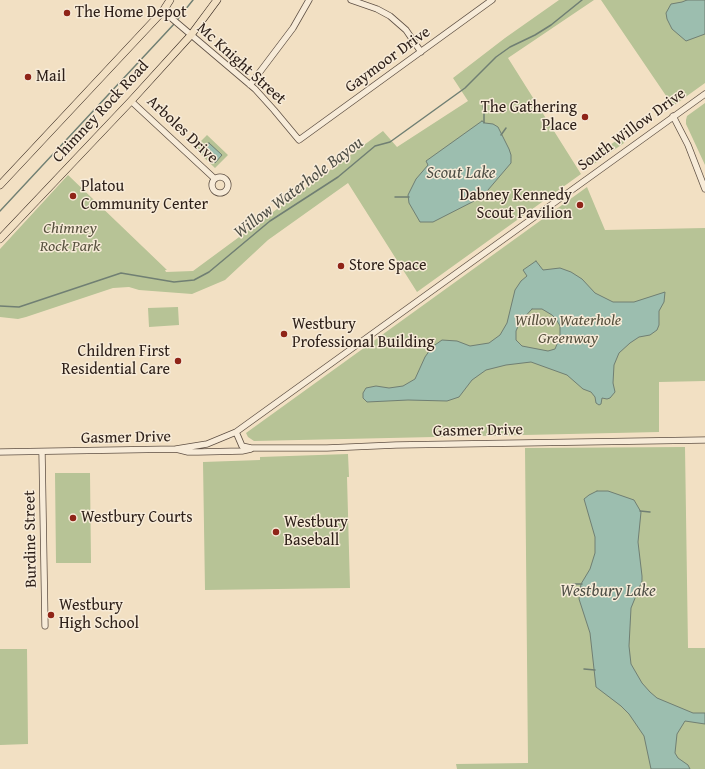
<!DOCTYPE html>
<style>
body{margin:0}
canvas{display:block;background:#f2e0c3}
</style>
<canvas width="705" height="769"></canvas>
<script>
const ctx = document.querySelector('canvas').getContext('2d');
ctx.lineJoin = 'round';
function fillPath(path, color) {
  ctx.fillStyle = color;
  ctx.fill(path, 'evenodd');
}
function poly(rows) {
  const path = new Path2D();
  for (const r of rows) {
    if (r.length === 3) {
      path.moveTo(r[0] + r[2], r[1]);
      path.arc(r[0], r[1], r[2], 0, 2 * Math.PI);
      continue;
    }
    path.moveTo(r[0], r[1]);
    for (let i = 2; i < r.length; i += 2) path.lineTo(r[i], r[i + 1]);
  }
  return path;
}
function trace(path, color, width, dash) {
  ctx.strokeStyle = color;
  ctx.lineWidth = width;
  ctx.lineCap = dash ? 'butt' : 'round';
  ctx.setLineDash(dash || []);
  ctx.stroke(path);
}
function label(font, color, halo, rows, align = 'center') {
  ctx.font = font + ' "Gentium Book Plus",serif';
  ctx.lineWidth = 3;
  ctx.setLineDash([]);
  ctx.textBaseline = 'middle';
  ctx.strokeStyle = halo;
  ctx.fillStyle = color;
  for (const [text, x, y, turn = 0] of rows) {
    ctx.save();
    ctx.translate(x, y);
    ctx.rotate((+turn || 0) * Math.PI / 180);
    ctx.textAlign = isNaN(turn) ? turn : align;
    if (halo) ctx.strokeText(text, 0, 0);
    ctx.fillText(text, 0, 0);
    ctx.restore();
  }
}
fillPath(poly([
 [559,0,594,0,508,58,581,174,417,292,348,183,268,240,225,280,192,294,139,290,129,287,113,288,26,317,18,319,0,317,0,249,68,175,167,270,165,270,166,272,193,271,383,131,397,147,468,101,453,78,505,38],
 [601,0,705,0,705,83,673,106],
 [705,103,705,165,686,124,686,120,687,116],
 [618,134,624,143,591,166,586,157,590,160,599,151,598,147,602,150,619,139,617,135],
 [207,135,228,155,215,168,194,148],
 [587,187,605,230,705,228,705,381,659,382,659,432,254,441,248,437,246,433],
 [178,307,179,325,149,327,148,308],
 [685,447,688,648,705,648,705,769,457,769,456,764,528,763,525,448],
 [348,454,349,477,347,477,350,588,205,590,203,462,260,460,260,457],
 [55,473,90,473,91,563,56,563],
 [0,649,27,649,28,744,0,745]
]), '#b7c396');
const water = poly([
 [687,0,705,0,705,34,686,41,672,29,667,19,666,13,671,4,682,2,687,0],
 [482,121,485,123,493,124,498,127,509,149,511,155,511,163,482,197,433,222,420,222,409,203,408,195,416,179,428,165,426,161,482,121],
 [209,143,222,155,215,163,202,151,204,145,209,143],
 [536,261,543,270,560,268,571,272,582,279,595,293,613,302,634,302,665,292,664,302,659,311,659,325,657,330,650,335,639,337,630,343,619,353,614,365,613,383,615,392,610,398,607,399,602,398,601,404,599,405,596,403,595,397,591,392,583,389,567,375,531,362,506,365,486,370,472,380,459,397,447,401,408,400,367,402,363,398,363,393,366,388,376,386,389,388,403,386,415,379,425,357,432,347,442,340,457,341,470,346,489,343,500,335,507,323,515,290,521,281,527,276,523,270,536,261],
 [532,309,542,309,552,315,556,319,560,326,560,337,555,349,548,351,522,346,516,340,516,331,520,322,532,309],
 [597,491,608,491,634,500,641,512,638,542,642,576,642,581,631,608,629,646,631,664,642,683,650,692,657,698,693,713,705,713,705,724,685,721,677,734,675,753,678,758,688,765,690,769,651,769,644,736,629,714,621,706,596,687,590,633,579,599,581,584,590,569,595,553,595,537,584,499,589,495,597,491]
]);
fillPath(water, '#9cbeaf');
trace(water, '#707f73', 1);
trace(poly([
 [177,20,193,0],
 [483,106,484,112,484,123],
 [501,135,506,128],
 [395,197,409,197],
 [0,211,175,23],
 [0,306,19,307,121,273,174,282,194,280,209,272,270,221,338,177,375,146,390,142,465,88,496,57,510,47,535,35,551,25,582,0],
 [640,511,650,512],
 [573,584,582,584],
 [584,669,595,670]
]), '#707f73', 1.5);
const minor = poly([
 [351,0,377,9,390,16,406,30,421,52],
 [163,11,255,89,274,110,299,140,492,0],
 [250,85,293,28,309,0],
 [131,101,215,179],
 [673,116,688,145,705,189],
 [220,185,8],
 [236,432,242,446,251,448,327,448,396,445,705,440],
 [176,449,207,444,236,432,705,94],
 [0,452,176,449,188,452,198,452,242,451,251,449],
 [42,452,45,626]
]);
const major = poly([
 [0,185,163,11,170,0],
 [0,239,131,101,191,35,217,0]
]);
trace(minor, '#5f5044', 7);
trace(major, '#2e2019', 8);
trace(minor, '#f7ebd8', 5.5);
trace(major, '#f2e0c3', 7);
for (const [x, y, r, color] of [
 [67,13,4,"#8f2418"],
 [28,77,4,"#8f2418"],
 [585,117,4,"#8f2418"],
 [73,196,4,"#8f2418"],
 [580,205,4,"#8f2418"],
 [341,266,4,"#8f2418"],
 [284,334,4,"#8f2418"],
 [178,361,4,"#8f2418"],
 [73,518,4,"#8f2418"],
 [276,532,4,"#8f2418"],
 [51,615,4,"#8f2418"]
]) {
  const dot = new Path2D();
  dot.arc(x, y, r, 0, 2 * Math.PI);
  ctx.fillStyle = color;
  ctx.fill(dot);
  trace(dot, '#f7ebd8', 1.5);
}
label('16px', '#2e2019', '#f7ebd8', [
 ["The Home Depot",75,13],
 ["Mail",36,77],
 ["The Gathering",577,108,"right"],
 ["Place",577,126,"right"],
 ["Platou",81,187],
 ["Community Center",81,205],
 ["Dabney Kennedy",572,196,"right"],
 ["Scout Pavilion",572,214,"right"],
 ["Store Space",349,266],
 ["Westbury",292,325],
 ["Professional Building",292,343],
 ["Children First",170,352,"right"],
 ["Residential Care",170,370,"right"],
 ["Westbury Courts",81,518],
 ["Westbury",284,523],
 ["Baseball",284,541],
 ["Westbury",59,606],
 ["High School",59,624]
], 'left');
label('16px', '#2e2019', '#f7ebd8', [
 ["Gaymoor Drive",388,60,-36],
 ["Mc Knight Street",241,64,42],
 ["Chimney Rock Road",101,112,-47],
 ["Arboles Drive",182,130,43],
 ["South Willow Drive",632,130,-36],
 ["Gasmer Drive",478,431,-1],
 ["Gasmer Drive",126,438,-1],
 ["Burdine Street",31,539,-91]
]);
label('italic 16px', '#57513e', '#f7ebd8', [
 ["Chimney",70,229],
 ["Rock Park",70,247],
 ["Willow Waterhole",568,321],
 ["Greenway",568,339]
]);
label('italic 17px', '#4f4f46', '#f7ebd8', [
 ["Scout Lake",461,174],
 ["Willow Waterhole Bayou",299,188,-37],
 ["Westbury Lake",608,592]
]);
</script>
